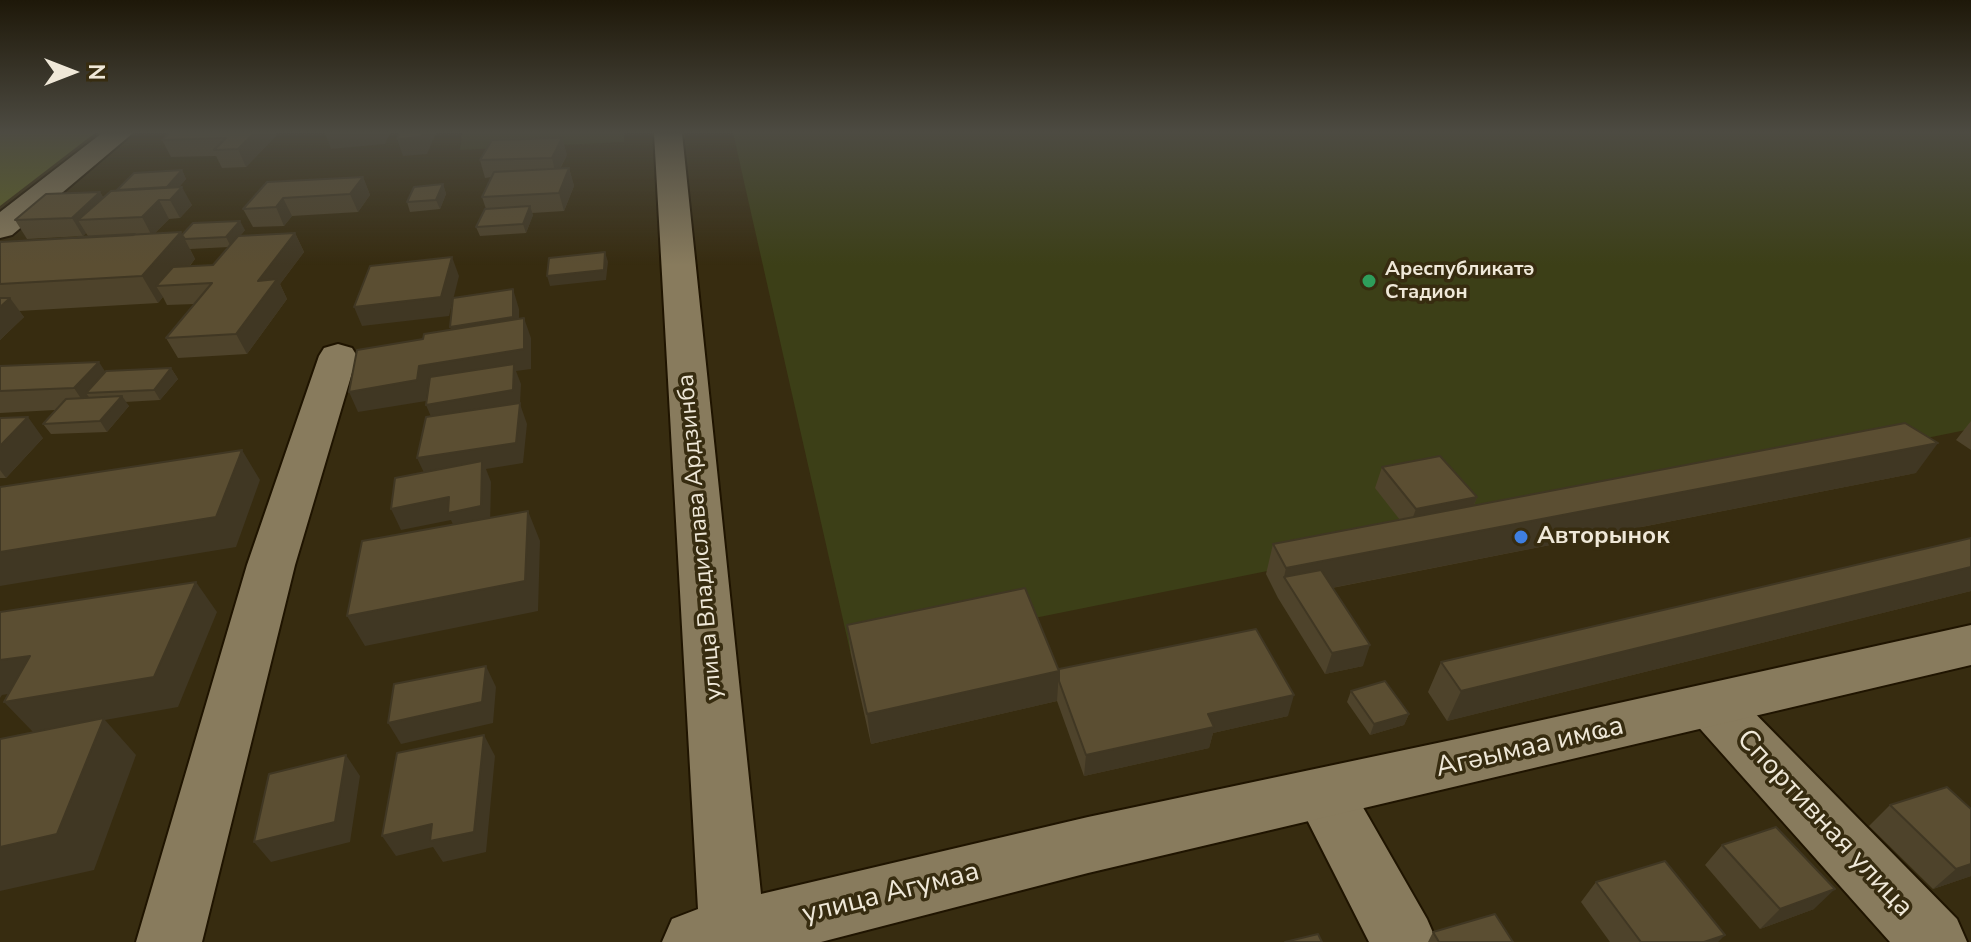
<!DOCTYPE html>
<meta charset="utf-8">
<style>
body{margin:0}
#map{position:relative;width:1971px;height:942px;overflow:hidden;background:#372c10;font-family:"Nunito Sans",sans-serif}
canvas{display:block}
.north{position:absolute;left:32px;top:32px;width:80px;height:80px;-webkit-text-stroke:6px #372c10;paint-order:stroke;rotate:90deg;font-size:22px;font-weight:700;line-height:32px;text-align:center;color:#efe8d8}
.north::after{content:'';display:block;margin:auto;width:28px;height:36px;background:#efe8d8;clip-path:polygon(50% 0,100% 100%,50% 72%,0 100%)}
</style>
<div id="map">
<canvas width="1971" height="942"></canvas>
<div class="north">N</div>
</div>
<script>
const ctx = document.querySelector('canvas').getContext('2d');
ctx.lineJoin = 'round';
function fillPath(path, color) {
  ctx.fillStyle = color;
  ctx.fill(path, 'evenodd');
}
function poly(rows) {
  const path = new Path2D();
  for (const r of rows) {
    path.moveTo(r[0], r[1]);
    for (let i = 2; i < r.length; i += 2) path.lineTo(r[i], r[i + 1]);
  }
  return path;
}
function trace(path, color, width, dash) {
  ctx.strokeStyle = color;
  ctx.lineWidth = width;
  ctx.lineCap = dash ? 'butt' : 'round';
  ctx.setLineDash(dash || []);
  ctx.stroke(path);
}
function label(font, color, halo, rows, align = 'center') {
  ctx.font = font + ' "Nunito Sans",sans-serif';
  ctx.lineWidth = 7;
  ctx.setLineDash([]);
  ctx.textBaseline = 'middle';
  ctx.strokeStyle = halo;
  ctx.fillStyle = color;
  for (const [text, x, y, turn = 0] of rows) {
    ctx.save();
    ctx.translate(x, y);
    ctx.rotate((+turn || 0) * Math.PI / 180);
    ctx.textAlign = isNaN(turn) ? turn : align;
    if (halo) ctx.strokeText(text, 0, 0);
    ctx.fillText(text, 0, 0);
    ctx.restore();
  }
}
fillPath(poly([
 [462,133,624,133,624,142,460,150],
 [733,133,1971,133,1971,429,851,655]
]), '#3c3f17');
fillPath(poly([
 [0,133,95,133,0,206]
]), '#5e6325');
const street = poly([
 [338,344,352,348,357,356,295,565,202,942,136,942,247,565,319,356,324,348,338,344],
 [1713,683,1732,690,1957,919,1967,942,1890,942,1694,722,1685,706,1694,690,1713,683],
 [1324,768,1345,776,1427,919,1437,942,1369,942,1294,794,1303,776,1324,768]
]);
const secondary = poly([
 [102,133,133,133,12,235,0,238,0,212,102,133],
 [654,133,682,133,761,894,1088,817,1461,738,1971,625,1971,665,1088,873,821,942,662,942,672,919,698,909,654,133]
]);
trace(street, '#1f1400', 4);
trace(secondary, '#1f1400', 4);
fillPath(street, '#887b5d');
fillPath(secondary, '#887b5d');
fillPath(poly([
 [170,133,275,133,276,136,246,167,222,168,216,156,171,157,162,140],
 [562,138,567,155,560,169,569,168,574,186,564,211,532,213,533,215,526,233,480,236,476,227,486,209,482,197,492,177,485,178,480,160],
 [182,170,186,179,179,187,192,205,180,218,169,219,154,234,182,235,245,230,240,236,295,233,304,252,280,284,287,299,247,354,178,358,166,338,195,304,167,305,163,297,158,303,19,311,24,317,0,340,0,242,88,236,86,233,83,236,27,239,15,220,100,192,103,197,117,190],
 [229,247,213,265,189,267,195,259,190,249],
 [363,177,370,195,358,212,292,216,284,226,253,227,243,209],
 [443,184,446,194,440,209,410,212,407,202],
 [0,366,106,371,171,368,178,379,160,400,125,402,129,406,107,432,51,434,43,424,55,410,0,413],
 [0,418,43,438,6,478,0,478],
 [1971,421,1971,450,1956,440],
 [1382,467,1477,497,1474,505,1916,473,1332,588,1363,666,1325,674,1278,598,1266,574,1273,544,1400,520,1375,488],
 [1971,538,1971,591,1447,721,1428,692,1441,662],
 [847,625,1059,670,1288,716,1213,733,1209,748,1084,776,1057,701,871,744,851,655],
 [1351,691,1409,714,1404,725,1370,735,1347,702],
 [1890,805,1971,809,1971,876,1933,889,1869,826],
 [1722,845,1814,909,1760,929,1705,865],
 [1596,882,1704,942,1610,942,1581,902],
 [1433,932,1513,942,1428,942]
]), '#4e432b');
fillPath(poly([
 [254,133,275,133,276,136,246,167,238,149],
 [325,133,390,133,385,144,331,149],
 [423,133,436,133,427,154,403,156,397,139],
 [562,138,567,155,556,175,552,158],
 [569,168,574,186,564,211,559,193],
 [182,170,186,179,172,196,167,187],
 [363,177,370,195,358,212,350,194],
 [443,184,446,194,440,209,436,200],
 [182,187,192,205,180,218,170,200],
 [100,192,111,210,78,220,86,233,83,236,72,218],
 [283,198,292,216,284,226,276,207],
 [159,200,169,219,152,236,142,217],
 [530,206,533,215,526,233,523,224],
 [240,221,245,230,231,247,226,237],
 [181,232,195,259,173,285,156,286,163,297,158,303,142,276],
 [295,233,304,252,280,284,287,299,247,354,236,334,258,281],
 [605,252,608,262,606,280,550,286,547,276],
 [452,257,459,276,449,316,362,326,354,307],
 [513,289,519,309,519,337,458,347,450,327],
 [10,298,24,317,0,340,0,307],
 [524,318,531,338,531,369,516,371,521,384,520,404,527,424,523,463,486,469,491,482,490,527,457,534,451,520,401,530,391,509,449,497,481,506,427,479,417,458,435,426,426,405,428,386,426,401,358,412,349,392,419,366],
 [99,362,112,382,86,393,93,403,88,409,74,388],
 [171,368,178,379,160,400,154,390],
 [122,396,129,406,107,432,100,421],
 [28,417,43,438,6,478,0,470,0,446],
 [1938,443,1916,473,1295,595,1284,577,1286,568],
 [242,450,260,480,236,547,0,586,0,552],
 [1477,497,1469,518,1408,530,1416,509],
 [528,511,540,541,538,611,365,646,347,616],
 [1971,567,1971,591,1447,721,1461,691],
 [196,582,217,612,178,707,105,720,136,755,94,870,0,891,0,847,33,732,4,702],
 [1370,645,1363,666,1325,674,1332,653],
 [30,656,57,686,2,695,0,698,0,660],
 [486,666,496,687,493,723,401,744,388,723],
 [1059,671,1057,701,871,744,867,714],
 [1294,695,1288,716,1213,733,1209,748,1084,776,1086,755,1208,714],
 [1409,714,1404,725,1370,735,1374,724],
 [484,735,495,756,486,852,443,862,433,847,396,856,382,836],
 [346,755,360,776,350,842,271,862,254,842],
 [1971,864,1971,876,1933,889,1956,869],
 [1835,889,1814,909,1760,929,1780,909],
 [1725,935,1718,942,1704,942]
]), '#403723');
const building = poly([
 [170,133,254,133,238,149,214,150,226,138,162,140,170,133],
 [400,133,423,133,421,137,397,139,400,133],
 [562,138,552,158,480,160,492,140,562,138],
 [569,168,559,193,482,197,494,172,569,168],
 [182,170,167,187,117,190,134,173,182,170],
 [363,177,350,194,283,198,276,207,243,209,267,182,363,177],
 [443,184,436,200,407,202,414,187,443,184],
 [182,187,170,200,159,200,142,217,78,220,111,191,182,187],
 [100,192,72,218,15,220,46,194,100,192],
 [530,206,523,224,476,227,485,209,530,206],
 [240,221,226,237,185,239,182,235,193,223,240,221],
 [181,232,142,276,0,284,0,242,181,232],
 [295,233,258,281,277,279,236,334,166,338,212,283,156,286,173,267,213,265,238,236,295,233],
 [135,234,134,235,77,238,78,237,135,234],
 [605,252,604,270,547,276,549,258,605,252],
 [452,257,441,297,354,307,370,266,452,257],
 [513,289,513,317,450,327,453,298,513,289],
 [0,298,10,298,0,307,0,298],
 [524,318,524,349,419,366,417,380,349,392,357,350,423,339,424,334,524,318],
 [99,362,74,388,0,391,0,366,99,362],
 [514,364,513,390,426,405,430,377,514,364],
 [171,368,154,390,86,393,106,371,171,368],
 [122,396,100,421,43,424,66,399,122,396],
 [520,403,516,443,417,458,426,417,520,403],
 [28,417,0,446,0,418,28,417],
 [1905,423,1938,443,1286,568,1273,544,1905,423],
 [242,450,216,517,0,552,0,487,242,450],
 [1440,456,1477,497,1416,509,1382,467,1440,456],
 [482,461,481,506,448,513,449,497,391,509,395,478,482,461],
 [528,511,525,581,347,616,362,541,528,511],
 [1971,538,1971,567,1461,691,1441,662,1971,538],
 [1321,570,1370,645,1332,653,1284,577,1321,570],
 [196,582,154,677,4,702,30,656,0,660,0,612,196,582],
 [1025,588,1059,671,867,714,847,625,1025,588],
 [1256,629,1294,695,1208,714,1214,727,1086,755,1059,681,1059,669,1256,629],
 [486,666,482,702,388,723,394,684,486,666],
 [1385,681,1409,714,1374,724,1351,691,1385,681],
 [104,718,57,834,0,847,0,739,104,718],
 [484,735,474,832,430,841,432,824,382,836,397,753,484,735],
 [346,755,335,822,254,842,269,774,346,755],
 [1947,787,1971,809,1971,864,1956,869,1890,805,1947,787],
 [1776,827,1835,889,1780,909,1722,845,1776,827],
 [1665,861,1725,935,1704,942,1641,942,1596,882,1665,861],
 [1495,914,1513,942,1439,942,1433,932,1495,914],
 [1318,934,1322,942,1285,942,1318,934]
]);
fillPath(building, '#5b4e32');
trace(building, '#403723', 2);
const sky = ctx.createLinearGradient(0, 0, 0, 265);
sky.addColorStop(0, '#1e1809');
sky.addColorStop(0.5, '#4d4b42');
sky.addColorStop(1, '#4d4b4200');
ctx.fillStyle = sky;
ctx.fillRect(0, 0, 1971, 265);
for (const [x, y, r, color] of [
 [1369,281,8,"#2e9e5b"],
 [1521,537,8,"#3f7fe0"]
]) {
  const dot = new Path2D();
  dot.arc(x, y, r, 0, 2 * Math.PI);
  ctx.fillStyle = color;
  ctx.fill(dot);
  trace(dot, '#372c10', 3);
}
label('bold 20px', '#efe8d8', '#372c10', [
 ["Ареспубликатә",1385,270],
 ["Стадион",1385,293]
], 'left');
label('24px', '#efe8d8', '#372c10', [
 ["улица Владислава Ардзинба",701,537,-95]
]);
label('bold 24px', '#efe8d8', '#372c10', [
 ["Авторынок",1537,537]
], 'left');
label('28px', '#efe8d8', '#372c10', [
 ["Агәымаа имҩа",1530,748,-13],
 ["Спортивная улица",1824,824,47],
 ["улица Агумаа",891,894,-14]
]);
</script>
